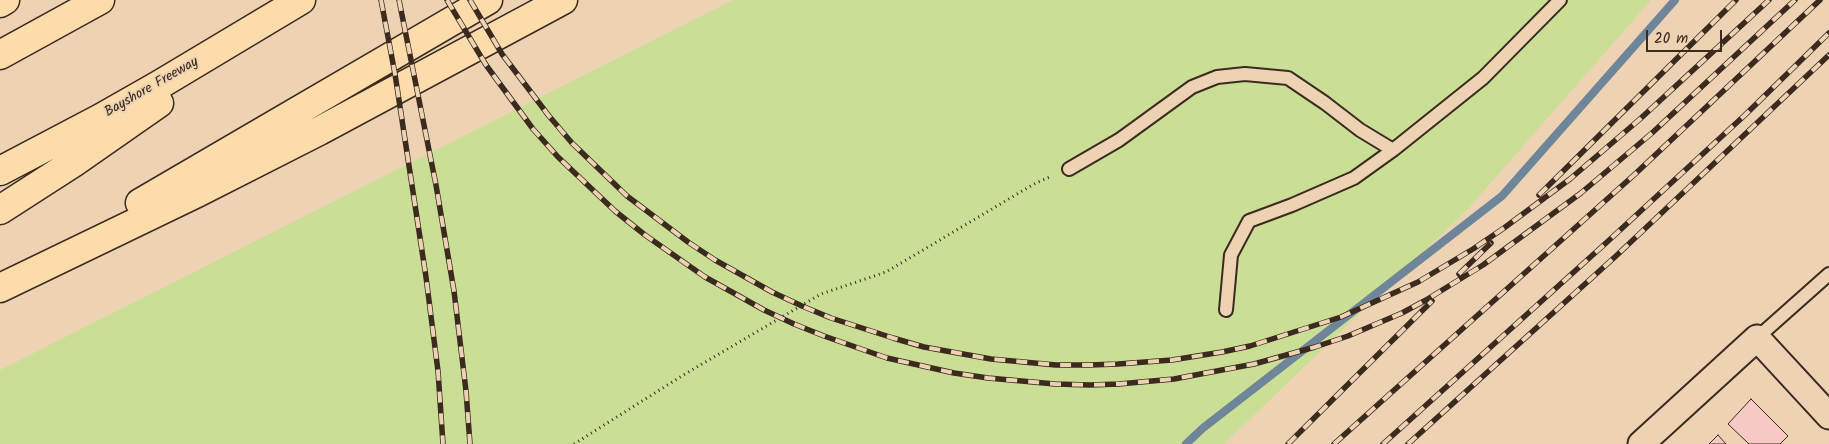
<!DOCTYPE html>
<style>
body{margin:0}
#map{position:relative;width:1829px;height:444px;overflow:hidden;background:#edd2b4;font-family:Kalam,sans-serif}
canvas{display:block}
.scale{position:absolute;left:1646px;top:30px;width:76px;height:22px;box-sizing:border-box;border:2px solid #3b2a1e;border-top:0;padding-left:6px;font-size:15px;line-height:18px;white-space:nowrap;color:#3b2a1e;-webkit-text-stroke:4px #edd2b4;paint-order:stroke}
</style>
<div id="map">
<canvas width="1829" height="444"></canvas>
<div class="scale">20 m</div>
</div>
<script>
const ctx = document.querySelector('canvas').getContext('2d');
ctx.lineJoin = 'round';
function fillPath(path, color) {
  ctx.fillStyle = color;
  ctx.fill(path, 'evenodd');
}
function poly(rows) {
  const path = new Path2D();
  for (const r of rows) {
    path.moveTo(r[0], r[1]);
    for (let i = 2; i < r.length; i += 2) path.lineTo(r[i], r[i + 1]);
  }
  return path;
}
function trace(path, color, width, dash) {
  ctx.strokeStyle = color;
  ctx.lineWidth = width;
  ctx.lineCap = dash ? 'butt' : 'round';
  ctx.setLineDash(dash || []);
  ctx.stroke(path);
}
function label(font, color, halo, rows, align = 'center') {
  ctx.font = font + ' Kalam,sans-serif';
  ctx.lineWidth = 4;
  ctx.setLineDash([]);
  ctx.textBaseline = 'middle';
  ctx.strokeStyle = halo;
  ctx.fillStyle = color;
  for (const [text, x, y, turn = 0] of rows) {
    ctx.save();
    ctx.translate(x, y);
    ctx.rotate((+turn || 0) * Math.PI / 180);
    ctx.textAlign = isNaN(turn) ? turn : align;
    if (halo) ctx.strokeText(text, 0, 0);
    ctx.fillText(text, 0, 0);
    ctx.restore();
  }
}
fillPath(poly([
 [733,0,1651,0,1467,210,1224,444,0,444,0,370]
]), '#cadf95');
trace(poly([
 [1186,444,1203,428,1502,196,1675,0]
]), '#6e859a', 8);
const building = poly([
 [1751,399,1788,436,1780,444,1749,444,1728,424,1751,399],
 [1718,435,1726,444,1709,444,1718,435]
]);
fillPath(building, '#f8c8c4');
trace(building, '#3b2a1e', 1);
const lane = poly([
 [1069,169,1119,140,1192,87,1217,77,1245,74,1288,78,1325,103,1360,130,1393,150],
 [1226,310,1231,255,1249,221,1292,205,1354,178,1393,150,1483,78,1560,0],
 [1757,338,1829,274]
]);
const street = poly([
 [1641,444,1757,338,1829,416]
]);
const highway = poly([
 [0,3,5,0],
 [0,55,100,0],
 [0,171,101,118,159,85,301,0],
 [140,203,488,0],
 [0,210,73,163,159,103],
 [0,288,197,193,319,131,563,0]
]);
trace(lane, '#3b2a1e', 16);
trace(street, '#3b2a1e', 29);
trace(highway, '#3b2a1e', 31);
trace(poly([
 [574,444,685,374,821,294,886,272,1034,184,1052,176]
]), '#3b2a1e', 3, [1, 4]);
trace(lane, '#edd2b4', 12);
trace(street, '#edd2b4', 25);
trace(highway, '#fddcac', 28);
const rail = poly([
 [381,0,395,74,426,277,438,371,443,444],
 [399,0,436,185,454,291,466,391,470,444],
 [447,0,486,65,533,129,558,157,615,211,645,235,705,277,764,310,794,324,824,336,887,358,954,373,988,378,1055,384,1090,385,1119,384,1174,379,1254,364,1315,347,1348,336,1402,313,1426,300,1483,265,1581,193,1652,133,1795,0],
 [470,0,502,54,549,116,572,143,627,196,688,242,715,260,772,292,802,306,831,318,893,338,924,347,991,359,1056,365,1090,365,1118,364,1172,360,1222,352,1250,346,1341,317,1418,282,1473,249,1504,228,1570,179,1640,119,1769,0],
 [1539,195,1736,0],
 [1459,274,1491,243],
 [1288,444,1432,301],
 [1334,444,1634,175,1820,0],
 [1383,444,1606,243,1745,115,1829,33],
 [1408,444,1616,256,1829,55]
]);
trace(rail, '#3b2a1e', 5.5);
trace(rail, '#edd2b4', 4, [11]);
label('14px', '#3b2a1e', '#edd2b4', [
 ["Bayshore Freeway",152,88,-30]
]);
</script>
